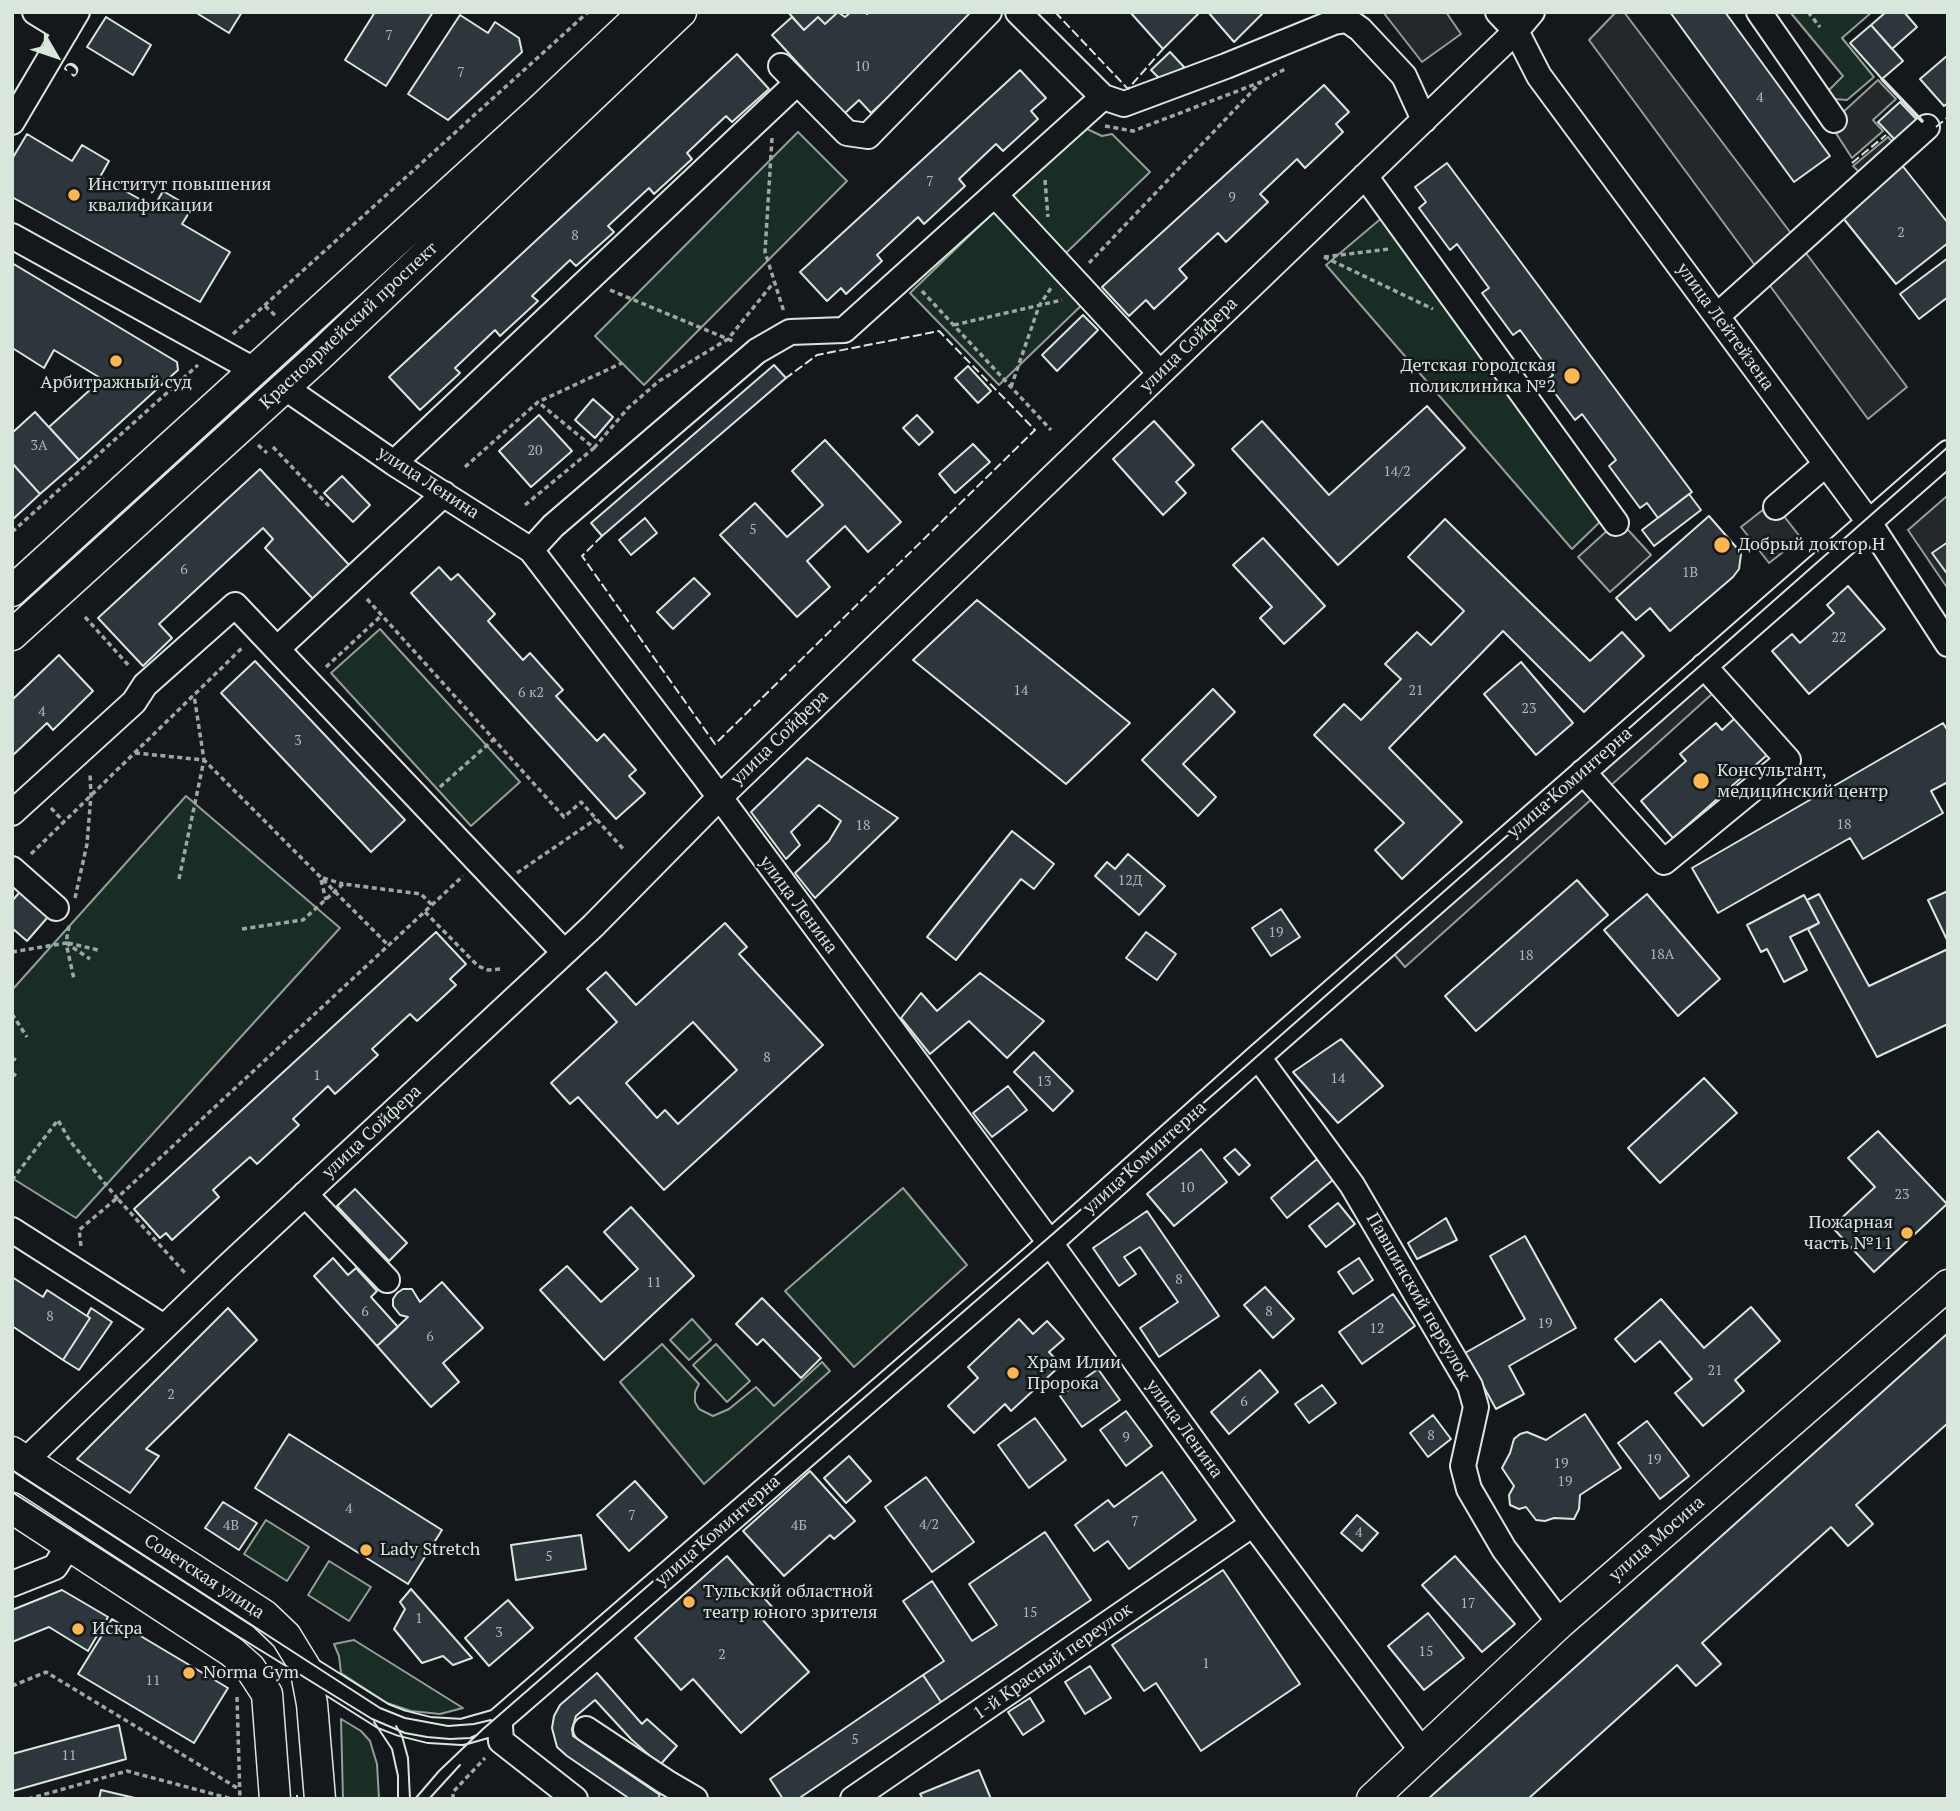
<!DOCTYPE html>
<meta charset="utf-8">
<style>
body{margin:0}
#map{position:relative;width:1960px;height:1811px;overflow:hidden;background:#14181c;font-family:"PT Serif",serif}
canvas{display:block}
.frame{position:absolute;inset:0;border:14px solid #d8e6dc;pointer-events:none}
.north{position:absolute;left:21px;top:21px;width:70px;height:70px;-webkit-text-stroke:5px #14181c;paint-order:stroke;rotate:129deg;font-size:19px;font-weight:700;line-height:28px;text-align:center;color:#d8e6dc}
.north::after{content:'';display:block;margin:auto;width:24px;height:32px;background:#d8e6dc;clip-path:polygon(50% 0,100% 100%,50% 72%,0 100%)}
</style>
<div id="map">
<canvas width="1960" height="1811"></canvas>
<div class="frame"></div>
<div class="north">С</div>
</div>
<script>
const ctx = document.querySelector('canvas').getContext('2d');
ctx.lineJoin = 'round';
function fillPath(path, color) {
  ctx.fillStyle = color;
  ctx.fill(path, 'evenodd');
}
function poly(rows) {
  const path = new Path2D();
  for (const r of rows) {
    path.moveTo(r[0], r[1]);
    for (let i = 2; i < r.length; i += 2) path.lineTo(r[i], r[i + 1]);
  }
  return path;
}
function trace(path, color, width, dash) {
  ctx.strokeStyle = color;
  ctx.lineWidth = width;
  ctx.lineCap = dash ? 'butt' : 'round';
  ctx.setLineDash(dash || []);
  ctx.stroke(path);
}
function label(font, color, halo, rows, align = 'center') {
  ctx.font = font + ' "PT Serif",serif';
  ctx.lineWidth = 5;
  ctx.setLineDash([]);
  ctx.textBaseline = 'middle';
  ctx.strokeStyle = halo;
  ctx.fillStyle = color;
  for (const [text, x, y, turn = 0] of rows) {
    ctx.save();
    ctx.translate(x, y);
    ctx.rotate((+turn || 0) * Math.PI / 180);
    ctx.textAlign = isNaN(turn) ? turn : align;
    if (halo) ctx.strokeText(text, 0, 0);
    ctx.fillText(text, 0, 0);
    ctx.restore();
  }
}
const green = poly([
 [1790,12,1872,12,1842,38,1874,77,1847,100,1834,99,1827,92,1843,76,1790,12],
 [1085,128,1102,136,1112,134,1150,172,1065,254,1009,195,1085,128],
 [798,132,847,181,644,385,595,336,798,132],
 [998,208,1087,300,999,385,910,293,998,208],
 [1384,216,1606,516,1572,549,1326,265,1384,216],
 [380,629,520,782,471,826,331,673,380,629],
 [186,796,340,928,76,1218,12,1178,12,990,186,796],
 [903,1188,967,1265,854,1367,785,1291,903,1188],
 [692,1319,711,1340,689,1360,670,1340,692,1319],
 [662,1344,699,1384,695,1392,695,1402,699,1409,713,1416,729,1409,756,1387,774,1406,822,1362,830,1371,704,1484,620,1382,662,1344],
 [716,1344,750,1381,727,1402,693,1365,716,1344],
 [266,1520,309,1547,287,1581,244,1554,266,1520],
 [329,1561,371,1587,349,1621,308,1595,329,1561],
 [354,1640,463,1708,440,1714,411,1711,387,1703,341,1673,339,1656,334,1644,354,1640],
 [341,1719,361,1731,370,1741,377,1764,379,1799,343,1799,341,1719]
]);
fillPath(green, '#1a2d24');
trace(green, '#939e99', 2);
const parking = poly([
 [1383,12,1446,12,1461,34,1422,62,1383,12],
 [1616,12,1624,12,1907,387,1868,419,1589,40,1616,12],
 [1878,80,1896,99,1873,120,1883,131,1852,158,1830,124,1878,80],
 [1888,137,1897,147,1862,175,1853,166,1888,137],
 [1947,496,1948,497,1948,589,1908,530,1947,496],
 [1773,502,1801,538,1769,563,1741,527,1773,502],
 [1619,520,1651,555,1610,592,1578,557,1619,520],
 [1701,682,1712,694,1608,788,1597,776,1701,682],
 [1583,784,1594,797,1405,967,1394,954,1583,784]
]);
fillPath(parking, '#24282b');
trace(parking, '#939e99', 2);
const building = poly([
 [195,12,242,12,229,33,195,12],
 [375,12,433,12,386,86,345,60,375,12],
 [788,12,838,12,825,24,818,17,804,30,788,12],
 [838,12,845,17,851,12,865,12,867,14,869,12,969,12,974,19,871,113,859,100,844,114,772,35,792,17,804,30,818,17,825,24,838,12],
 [1130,12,1200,12,1163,49,1130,12],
 [1208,12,1264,12,1234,42,1208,12],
 [1670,12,1725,12,1830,156,1794,182,1670,12],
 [1886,12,1904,12,1917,27,1892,49,1871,25,1886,12],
 [460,15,488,33,495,22,519,38,522,52,448,120,408,94,460,15],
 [106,17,151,45,133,75,87,47,106,17],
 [1871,25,1903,61,1882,79,1850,43,1871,25],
 [1170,52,1184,67,1166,85,1151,70,1170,52],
 [737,54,769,89,732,122,726,116,687,153,692,159,654,194,649,188,608,226,614,232,576,266,570,260,532,296,538,301,500,336,495,330,455,368,460,373,420,410,389,377,737,54],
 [1948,55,1948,103,1944,106,1920,79,1948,55],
 [1020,70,1046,98,1031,111,1038,119,1003,151,996,144,959,179,965,186,924,224,918,217,877,255,882,261,846,294,841,288,827,301,800,272,1020,70],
 [1324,85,1349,112,1336,124,1343,132,1305,168,1297,159,1260,194,1268,202,1226,242,1218,233,1179,269,1187,278,1154,309,1146,300,1129,316,1102,287,1324,85],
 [1900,102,1921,124,1899,144,1878,122,1900,102],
 [27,134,72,161,82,145,109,161,100,177,154,207,163,191,192,208,182,224,230,252,200,302,12,197,12,159,27,134],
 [1447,163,1692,492,1658,518,1647,503,1640,508,1609,466,1616,460,1582,414,1575,420,1546,381,1553,375,1520,330,1513,335,1482,293,1489,288,1457,244,1450,250,1419,208,1426,202,1415,187,1447,163],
 [1901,164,1948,223,1948,243,1896,284,1839,213,1901,164],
 [1948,258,1948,297,1919,319,1900,294,1948,258],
 [12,263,177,362,178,370,79,460,49,427,102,379,54,350,44,368,14,349,12,352,12,263],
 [1083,315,1098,330,1057,371,1042,355,1083,315],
 [774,365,786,378,602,536,591,523,774,365],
 [968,366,991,391,978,403,955,378,968,366],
 [593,399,613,417,595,438,575,420,593,399],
 [1427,406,1465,448,1338,565,1232,449,1262,421,1329,495,1427,406],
 [35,412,79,460,40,494,12,463,12,433,35,412],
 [539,415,572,451,531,487,499,451,539,415],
 [917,415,933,432,919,445,903,428,917,415],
 [1154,421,1194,465,1176,482,1186,493,1163,515,1113,459,1154,421],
 [825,440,901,522,868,552,845,526,807,561,830,587,797,617,720,535,755,503,787,537,823,505,792,471,825,440],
 [973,444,990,462,955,493,939,474,973,444],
 [12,463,40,494,12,520,12,463],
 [260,469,351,567,314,600,265,548,273,539,263,528,159,624,172,638,143,666,98,618,260,469],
 [342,476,370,505,353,522,324,493,342,476],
 [1689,494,1701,510,1654,546,1642,530,1689,494],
 [1709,516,1736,547,1741,554,1739,569,1733,577,1670,631,1650,608,1636,620,1616,598,1709,516],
 [645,518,657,533,631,555,619,540,645,518],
 [1445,519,1590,661,1622,632,1644,656,1584,712,1503,631,1389,748,1462,822,1402,879,1375,850,1404,823,1314,735,1344,704,1361,720,1401,679,1385,664,1417,632,1431,645,1464,611,1408,557,1445,519],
 [1263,538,1325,606,1284,644,1260,618,1272,607,1233,565,1263,538],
 [1948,542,1948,575,1932,553,1948,542],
 [439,567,451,580,458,574,495,614,488,621,523,660,530,653,563,690,556,696,597,741,604,734,636,770,629,776,645,793,616,819,411,593,439,567],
 [694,578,710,594,673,629,657,612,694,578],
 [1848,586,1885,629,1809,694,1772,651,1792,634,1800,643,1834,613,1827,605,1848,586],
 [977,600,1130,723,1066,784,913,660,977,600],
 [59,655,93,691,53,730,47,723,12,756,12,700,59,655],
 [255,661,405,820,371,852,221,693,255,661],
 [1521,662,1573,723,1536,755,1484,694,1521,662],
 [1213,689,1235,712,1183,764,1216,797,1198,816,1142,760,1213,689],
 [1735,718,1767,755,1673,838,1641,801,1686,761,1680,754,1716,723,1722,730,1735,718],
 [1943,723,1948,731,1948,782,1931,791,1943,813,1863,859,1850,838,1718,913,1692,868,1943,723],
 [807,758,898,818,815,898,795,873,829,841,841,821,819,805,791,832,800,845,786,859,751,812,807,758],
 [1012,831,1054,864,1034,889,1021,879,956,960,927,937,1012,831],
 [1128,854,1165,886,1139,915,1095,876,1107,862,1115,869,1128,854],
 [1577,880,1608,915,1476,1031,1445,996,1577,880],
 [26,885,54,910,27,941,12,928,12,901,26,885],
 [1948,891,1948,942,1928,900,1948,891],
 [1647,894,1720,979,1678,1016,1604,930,1647,894],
 [1819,894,1869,986,1948,949,1948,1024,1877,1057,1808,929,1819,923,1807,900,1819,894],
 [1804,895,1819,923,1790,937,1807,970,1784,982,1767,949,1761,952,1747,925,1804,895],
 [1281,909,1300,937,1271,956,1252,928,1281,909],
 [725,923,747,947,739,954,823,1045,664,1190,578,1097,570,1104,551,1083,617,1022,587,989,606,972,636,1005,725,923],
 [693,1022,737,1070,678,1124,665,1110,657,1118,626,1083,693,1022],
 [436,932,466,964,450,979,456,985,417,1021,410,1014,372,1049,378,1055,335,1094,328,1086,293,1119,299,1125,257,1164,250,1157,213,1190,219,1197,172,1240,166,1233,160,1238,134,1209,436,932],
 [1146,932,1176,954,1157,980,1126,958,1146,932],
 [980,973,1044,1021,1007,1058,969,1021,930,1054,901,1018,921,993,937,1011,980,973],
 [1341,1039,1383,1086,1338,1123,1293,1072,1341,1039],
 [1034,1052,1073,1091,1053,1111,1014,1072,1034,1052],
 [1704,1078,1737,1113,1660,1183,1628,1148,1704,1078],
 [1008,1086,1027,1110,992,1137,973,1113,1008,1086],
 [1878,1131,1947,1204,1874,1272,1832,1227,1875,1187,1848,1158,1878,1131],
 [1201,1149,1227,1182,1174,1226,1147,1194,1201,1149],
 [1235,1149,1250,1165,1239,1175,1224,1158,1235,1149],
 [1317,1159,1334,1179,1287,1218,1271,1198,1317,1159],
 [355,1189,407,1243,389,1261,337,1206,355,1189],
 [1338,1203,1355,1224,1326,1247,1309,1226,1338,1203],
 [631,1207,694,1276,604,1360,540,1290,567,1266,601,1302,638,1269,604,1232,631,1207],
 [1147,1211,1219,1316,1159,1357,1140,1328,1178,1302,1140,1247,1124,1257,1136,1274,1119,1286,1093,1248,1147,1211],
 [1446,1218,1457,1240,1417,1259,1408,1243,1446,1218],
 [1525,1236,1576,1328,1509,1366,1524,1394,1496,1409,1465,1353,1525,1319,1490,1256,1525,1236],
 [333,1258,348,1275,356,1268,377,1291,371,1297,398,1327,377,1346,314,1276,333,1258],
 [1359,1258,1373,1280,1353,1294,1338,1272,1359,1258],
 [12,1277,43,1297,47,1290,90,1318,63,1360,12,1326,12,1277],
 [442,1282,483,1328,443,1363,459,1382,431,1407,377,1346,408,1317,400,1315,393,1306,393,1299,397,1293,403,1289,412,1289,420,1302,442,1282],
 [1265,1287,1294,1319,1273,1338,1244,1305,1265,1287],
 [1393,1294,1415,1326,1362,1364,1339,1332,1393,1294],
 [762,1298,821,1358,801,1378,763,1339,757,1345,736,1324,762,1298],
 [1661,1299,1704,1348,1751,1307,1780,1341,1735,1380,1744,1391,1703,1426,1675,1393,1692,1379,1660,1341,1635,1362,1615,1339,1661,1299],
 [91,1308,112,1322,79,1370,63,1360,90,1318,87,1316,91,1308],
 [228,1308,257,1340,146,1449,159,1456,130,1493,77,1459,228,1308],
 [1019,1319,1033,1334,1047,1321,1064,1339,1049,1352,1061,1365,1011,1411,1005,1404,974,1433,948,1406,978,1378,968,1367,1019,1319],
 [1948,1333,1948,1423,1856,1505,1873,1524,1848,1546,1831,1527,1702,1643,1721,1664,1696,1686,1677,1665,1528,1799,1428,1799,1948,1333],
 [1098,1369,1120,1400,1082,1427,1060,1396,1098,1369],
 [1260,1370,1278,1392,1229,1434,1211,1412,1260,1370],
 [1322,1385,1336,1403,1309,1423,1295,1404,1322,1385],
 [1126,1411,1152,1446,1126,1466,1100,1430,1126,1411],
 [1585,1414,1621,1468,1580,1495,1579,1509,1574,1519,1554,1518,1545,1521,1536,1520,1526,1507,1519,1509,1510,1505,1509,1495,1514,1486,1502,1468,1510,1453,1514,1439,1520,1434,1527,1432,1546,1440,1585,1414],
 [1433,1415,1451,1439,1428,1457,1410,1433,1433,1415],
 [1035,1418,1066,1460,1029,1488,998,1445,1035,1418],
 [1647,1421,1689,1476,1660,1499,1618,1443,1647,1421],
 [289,1434,442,1530,408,1584,255,1488,289,1434],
 [849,1456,871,1481,846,1503,824,1478,849,1456],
 [810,1471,855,1521,834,1539,830,1535,784,1576,743,1531,810,1471],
 [1162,1472,1196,1520,1129,1569,1108,1541,1094,1551,1075,1525,1108,1500,1114,1507,1162,1472],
 [926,1477,974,1542,932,1572,885,1507,926,1477],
 [635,1481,667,1517,629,1551,597,1515,635,1481],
 [223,1502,257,1523,239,1550,205,1528,223,1502],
 [1357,1515,1378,1533,1362,1551,1341,1533,1357,1515],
 [1045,1532,1091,1600,941,1702,923,1675,944,1661,903,1601,932,1581,972,1641,997,1625,969,1584,1045,1532],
 [581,1535,586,1569,516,1580,511,1545,581,1535],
 [727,1556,773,1608,761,1618,809,1672,741,1733,693,1679,681,1690,635,1638,727,1556],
 [1455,1556,1515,1624,1482,1652,1422,1585,1455,1556],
 [1223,1570,1300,1684,1201,1751,1156,1683,1144,1691,1112,1645,1223,1570],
 [411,1589,472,1658,453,1665,443,1656,422,1663,394,1629,405,1609,400,1602,411,1589],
 [62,1590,108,1617,88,1651,49,1627,12,1642,12,1610,62,1590],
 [508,1600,533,1628,489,1666,465,1638,508,1600],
 [1428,1613,1464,1658,1424,1690,1388,1646,1428,1613],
 [112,1619,228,1688,194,1743,78,1674,112,1619],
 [1090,1666,1111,1698,1085,1714,1065,1682,1090,1666],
 [597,1673,642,1724,647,1719,677,1746,660,1765,631,1739,595,1700,576,1716,572,1729,573,1736,660,1795,657,1799,630,1799,567,1756,557,1747,552,1728,554,1716,560,1705,597,1673],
 [923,1675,941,1702,798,1799,783,1799,770,1779,923,1675],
 [1030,1698,1044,1721,1023,1735,1008,1712,1030,1698],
 [119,1725,126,1759,13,1791,12,1754,119,1725],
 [979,1770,991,1799,923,1799,920,1794,979,1770],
 [101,1790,139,1799,99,1799,101,1790]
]);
fillPath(building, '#2c363c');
trace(building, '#d8e6dc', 2);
const minor = poly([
 [35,12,66,31],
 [1018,12,1103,97,1124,104,1226,66,1334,22,1347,20,1360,29,1404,76,1424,120],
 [1498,12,1516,31,1539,76,1866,518,1948,644],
 [1759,12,1834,120],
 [781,66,847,133,868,136,989,12],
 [12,122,77,12],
 [1365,176,1616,523],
 [996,196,1160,373],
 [12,236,254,370],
 [1717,316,1927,127],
 [284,387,394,463,531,550,704,776,1050,1243,1253,1524,1422,1751],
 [394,463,797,83],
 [1776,507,1826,464],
 [531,550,553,526,757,351,790,332,844,330,1103,97],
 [277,649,444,494],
 [1583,772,1664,862,1788,760,1704,666],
 [12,813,134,702,145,685,235,605,564,952],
 [12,869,56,908],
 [1258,1057,1352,1185,1470,1386,1476,1407,1463,1466,1469,1489,1504,1549,1560,1623],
 [305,1194,387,1280],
 [12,1230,164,1327],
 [25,1461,228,1266,593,926,719,798,1516,31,1532,12],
 [12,1584,55,1567,69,1545],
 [305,1667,383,1716,401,1723,429,1730,462,1732,497,1722,1050,1243,1258,1057,1948,453],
 [500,1726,501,1741,575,1799],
 [586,1729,666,1782,695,1799],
 [853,1799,1253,1524]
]);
const major = poly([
 [12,591,540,110,644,12],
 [12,635,319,356,681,12],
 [12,1452,264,1615,286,1636,305,1667,312,1704,320,1799],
 [12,1508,232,1652,250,1668,267,1694,275,1799],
 [1372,1799,1560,1623,1948,1285]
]);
trace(minor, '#d8e6dc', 28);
trace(major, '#d8e6dc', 33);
trace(poly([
 [1808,12,1820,27],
 [1105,126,1133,131,1261,82,1287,68],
 [772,138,765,252,784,312],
 [1045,180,1048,217],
 [1324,257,1433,309],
 [1324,257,1389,249],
 [1089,263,1260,83],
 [610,290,735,342],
 [922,291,1051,430],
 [265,306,277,317],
 [954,325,1062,300],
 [233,334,588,12],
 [181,380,194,390],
 [1011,387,1039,306,1051,288],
 [258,445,267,453],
 [273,447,328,505,332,501],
 [594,448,628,408,659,381,728,339,774,282],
 [465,467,538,402,622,363],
 [525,505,594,448,538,402],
 [12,532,198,365],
 [367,599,564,817,581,802,625,851],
 [85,617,130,667],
 [326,667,381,616],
 [135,753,204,760,388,945],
 [440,787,493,740],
 [51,808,64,822],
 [31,854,243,647],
 [517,873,596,819],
 [323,878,343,884],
 [179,879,204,760,194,695],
 [321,880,326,900],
 [75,898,87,844,91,795,90,774],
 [425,912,478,966,488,970,501,969],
 [69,926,66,943,90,959],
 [242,929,303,920,343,884,421,894,432,905],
 [68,943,98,950],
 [12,952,66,943,74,979],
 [12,1014,27,1037],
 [12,1058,16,1060],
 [12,1073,19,1078],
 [12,1180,58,1120,70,1141,117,1198,463,876],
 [81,1246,79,1230,117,1198,186,1274],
 [12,1686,46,1672,239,1789],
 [237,1697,240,1799],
 [28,1799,127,1771,232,1799],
 [453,1799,453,1792,485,1758]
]), '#9da8a2', 3.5, [5, 3.5]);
trace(minor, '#14181c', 24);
trace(major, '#14181c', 30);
trace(poly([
 [12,1470,380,1708,405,1718,448,1726,474,1724,491,1720],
 [12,1492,239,1637,372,1719,405,1733,427,1737,450,1739,470,1738,477,1735],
 [374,1722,392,1749,398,1776,398,1799],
 [396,1726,402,1736,408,1758,410,1799],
 [415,1799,439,1771,483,1729,1246,1066,1948,447],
 [429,1799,460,1765]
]), '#d8e6dc', 2);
trace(poly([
 [1055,12,1128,89,1163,49],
 [1936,127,1948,117],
 [1852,163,1886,135],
 [602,536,582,556,715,744,1035,430,939,331,817,355,786,378],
 [297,1795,297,1799]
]), '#d8e6dc', 2, [9, 3.5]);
trace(poly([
 [1882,79,1922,121]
]), '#d8e6dc', 3.5);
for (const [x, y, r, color] of [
 [74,195,7,"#ffb74d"],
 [116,361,7,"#ffb74d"],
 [1572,376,9,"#ffb74d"],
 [1722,545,9,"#ffb74d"],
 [1701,781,9,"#ffb74d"],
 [1907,1233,7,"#ffb74d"],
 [1013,1373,7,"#ffb74d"],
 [366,1550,7,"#ffb74d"],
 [689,1602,7,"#ffb74d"],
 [78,1629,7,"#ffb74d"],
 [189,1673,7,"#ffb74d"]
]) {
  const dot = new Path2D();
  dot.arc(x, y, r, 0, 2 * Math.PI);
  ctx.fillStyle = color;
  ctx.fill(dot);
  trace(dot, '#14181c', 2.5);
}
label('14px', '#adbab4', null, [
 ["7",389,36],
 ["10",862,67],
 ["7",461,73],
 ["4",1760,98],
 ["7",930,182],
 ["9",1232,198],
 ["2",1901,233],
 ["8",575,236],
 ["3А",39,446],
 ["20",535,451],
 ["14/2",1397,472],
 ["5",753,530],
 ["6",184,570],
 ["1В",1690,573],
 ["22",1839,638],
 ["14",1021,691],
 ["21",1416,691],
 ["6 к2",531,693],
 ["23",1529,709],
 ["4",42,712],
 ["3",298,741],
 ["18",1844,825],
 ["18",863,826],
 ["12Д",1130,881],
 ["19",1276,933],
 ["18А",1662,955],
 ["18",1526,956],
 ["8",767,1058],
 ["1",317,1076],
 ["14",1338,1079],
 ["13",1044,1082],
 ["10",1187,1188],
 ["23",1902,1195],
 ["8",1179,1280],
 ["11",654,1283],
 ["6",365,1312],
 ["8",1269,1312],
 ["8",50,1317],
 ["19",1545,1324],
 ["12",1377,1329],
 ["6",430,1337],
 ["21",1715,1371],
 ["2",171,1395],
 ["6",1244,1402],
 ["8",1431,1436],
 ["9",1126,1438],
 ["19",1654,1460],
 ["19",1561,1464],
 ["19",1565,1482],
 ["4",349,1509],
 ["7",632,1516],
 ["7",1135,1522],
 ["4/2",929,1525],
 ["4В",231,1526],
 ["4Б",799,1526],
 ["4",1359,1533],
 ["5",549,1557],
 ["17",1468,1604],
 ["15",1030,1613],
 ["1",419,1619],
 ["3",499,1633],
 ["15",1426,1652],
 ["2",722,1655],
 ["1",1206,1664],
 ["11",153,1681],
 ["5",855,1740],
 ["11",69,1756]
]);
label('18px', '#d8e6dc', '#14181c', [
 ["Институт повышения",88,185],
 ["квалификации",88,206],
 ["Детская городская",1556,366,"right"],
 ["поликлиника №2",1556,387,"right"],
 ["Арбитражный суд",116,383,"center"],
 ["Добрый доктор Н",1738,545],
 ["Консультант,",1717,771],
 ["медицинский центр",1717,792],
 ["Пожарная",1893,1223,"right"],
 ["часть №11",1893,1244,"right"],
 ["Храм Илии",1027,1363],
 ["Пророка",1027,1384],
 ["Lady Stretch",380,1550],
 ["Тульский областной",703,1592],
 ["театр юного зрителя",703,1613],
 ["Искра",92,1629],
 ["Norma Gym",203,1673]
], 'left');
label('18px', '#d8e6dc', '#14181c', [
 ["Красноармейский проспект",349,326,-43],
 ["улица Лейтейзена",1725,327,54],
 ["улица Сойфера",1189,345,-44],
 ["улица Ленина",428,483,33],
 ["улица Сойфера",780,738,-44],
 ["улица Коминтерна",1570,783,-41],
 ["улица Ленина",798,905,53],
 ["улица Сойфера",372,1132,-43],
 ["улица Коминтерна",1145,1158,-42],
 ["Павшинский переулок",1418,1297,60],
 ["улица Ленина",1184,1429,54],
 ["улица Коминтерна",718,1531,-41],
 ["улица Мосина",1657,1539,-41],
 ["Советская улица",204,1577,33],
 ["1-й Красный переулок",1053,1662,-35]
]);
</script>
